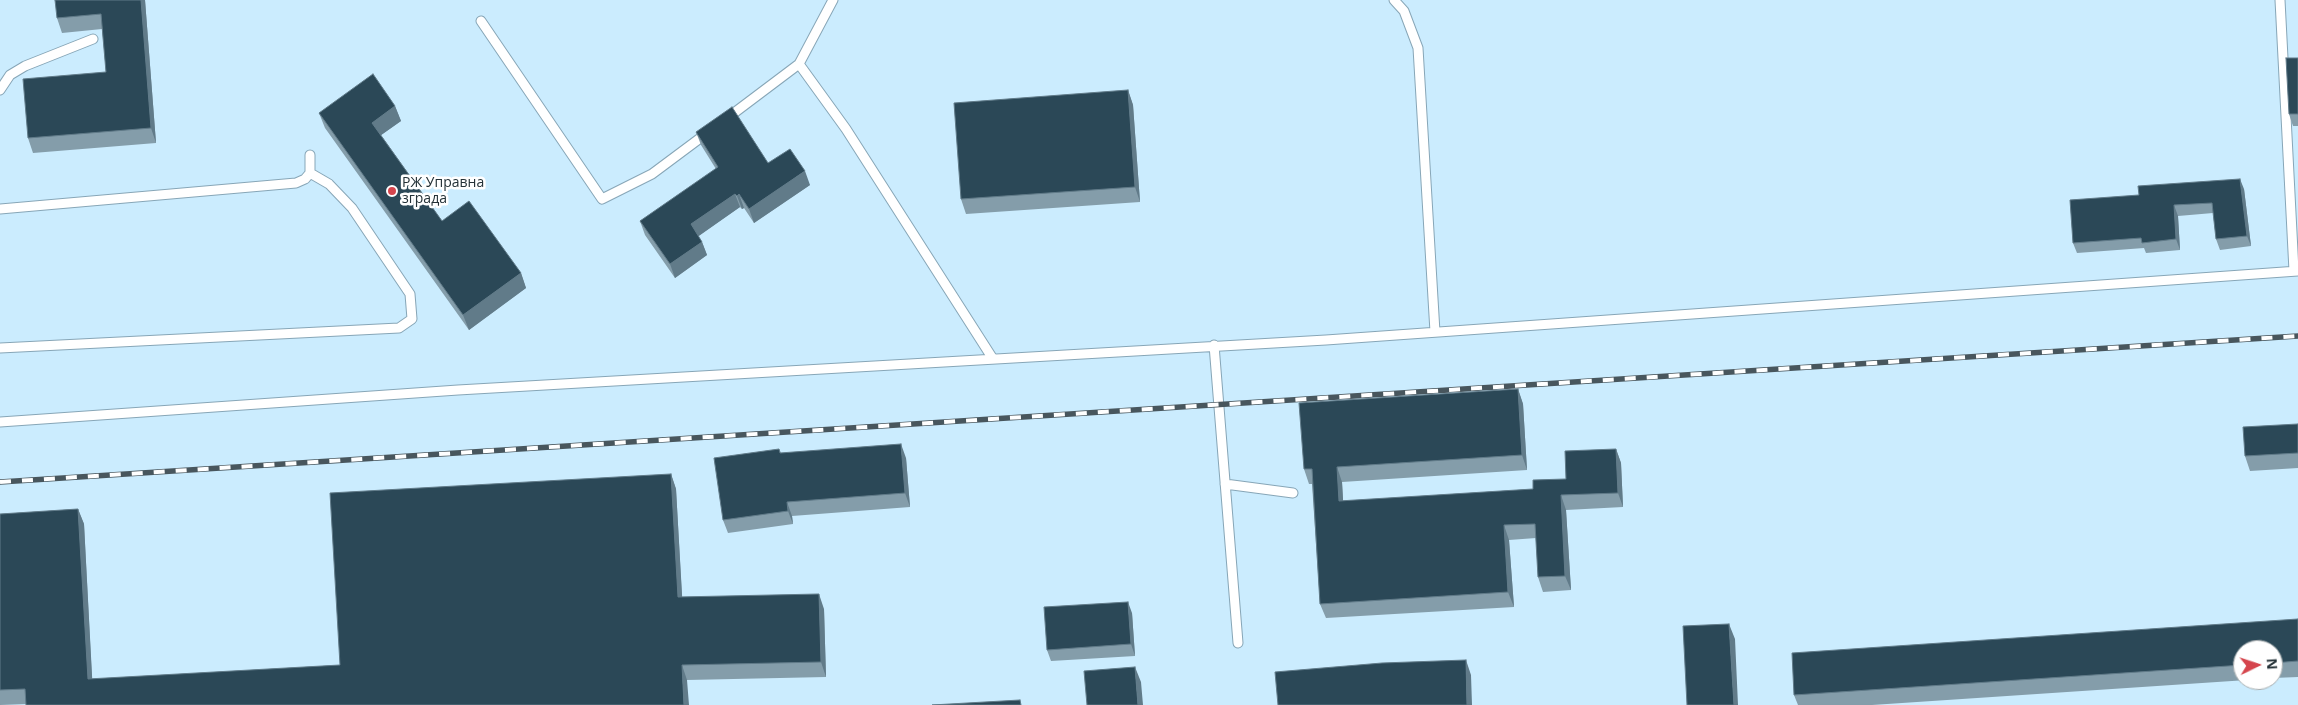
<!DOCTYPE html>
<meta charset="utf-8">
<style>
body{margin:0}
#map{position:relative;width:2298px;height:705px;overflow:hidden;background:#def2fd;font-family:"Open Sans",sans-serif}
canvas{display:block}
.north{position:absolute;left:2233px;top:640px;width:50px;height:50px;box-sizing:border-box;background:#fff;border:1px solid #a7adaf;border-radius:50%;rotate:86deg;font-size:14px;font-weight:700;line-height:20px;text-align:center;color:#243137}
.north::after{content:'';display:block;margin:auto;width:18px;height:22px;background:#d5454d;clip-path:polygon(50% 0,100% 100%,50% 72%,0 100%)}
</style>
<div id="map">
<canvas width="2298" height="705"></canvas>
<div class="north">N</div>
</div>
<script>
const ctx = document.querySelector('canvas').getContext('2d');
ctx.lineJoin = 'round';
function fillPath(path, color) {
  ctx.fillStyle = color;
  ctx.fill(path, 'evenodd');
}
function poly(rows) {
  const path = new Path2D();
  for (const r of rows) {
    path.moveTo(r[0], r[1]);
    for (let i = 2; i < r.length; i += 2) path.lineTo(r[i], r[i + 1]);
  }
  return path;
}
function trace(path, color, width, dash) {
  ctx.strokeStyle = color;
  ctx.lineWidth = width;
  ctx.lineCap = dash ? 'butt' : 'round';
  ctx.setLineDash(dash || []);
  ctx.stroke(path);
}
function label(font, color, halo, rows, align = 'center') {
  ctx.font = font + ' "Open Sans",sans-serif';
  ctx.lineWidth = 5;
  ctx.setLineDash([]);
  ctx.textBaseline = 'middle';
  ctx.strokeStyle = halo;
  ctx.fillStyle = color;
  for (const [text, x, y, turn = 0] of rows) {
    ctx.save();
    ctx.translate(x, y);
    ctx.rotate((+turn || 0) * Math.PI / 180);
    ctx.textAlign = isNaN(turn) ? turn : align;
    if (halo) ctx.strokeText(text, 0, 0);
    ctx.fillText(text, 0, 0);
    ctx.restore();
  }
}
fillPath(poly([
 [0,0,2298,0,2298,705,0,705],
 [2243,650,2273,650,2273,680,2243,680]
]), '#cbecfe');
const lane = poly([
 [1394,0,1404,11,1418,48,1435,332],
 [2280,0,2294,271],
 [481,21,602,199,652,174,707,133],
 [799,64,846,129,993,359],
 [0,90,10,75,25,66,93,39],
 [726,119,799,64,833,0],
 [0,209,296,183,305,179,310,173,310,155],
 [1214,345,1238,643],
 [0,348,399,328,412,319,410,294,352,208,329,184,310,173],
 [0,422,458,390,1326,340,2298,271],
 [1225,484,1293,493]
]);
trace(lane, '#87a6b7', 11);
trace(lane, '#fff', 9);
const rail = poly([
 [0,482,2298,336]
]);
trace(rail, '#48565d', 5.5);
trace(rail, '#fff', 4, [11]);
fillPath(poly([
 [145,0,156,143,33,153,28,138,106,72,102,29,62,33,57,18],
 [2298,58,2298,126,2293,126,2289,114],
 [1128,90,1133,105,1140,202,966,214,961,199],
 [395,106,401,121,381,135,442,221,521,273,526,288,469,330,325,128,319,113],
 [696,132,768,163,810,185,754,223,744,208,742,209,740,207,698,236,702,242,707,255,675,278,645,235,640,221,716,169,701,145],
 [2244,189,2251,246,2220,250,2216,239,2213,213,2178,216,2180,250,2146,253,2144,248,2077,253,2073,243,2070,200],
 [1518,389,1523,404,1527,470,1342,482,1343,501,1533,489,1566,479,1616,449,1621,463,1623,507,1566,510,1571,590,1543,592,1538,577,1536,538,1509,540,1514,607,1326,618,1320,604,1312,484,1309,484,1304,469],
 [2298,424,2298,468,2250,471,2245,456],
 [779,449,781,453,906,458,910,507,792,516,793,524,728,533,723,520],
 [671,474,676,489,682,597,824,609,826,677,687,680,0,705,0,514,78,509,84,524,92,679,340,665],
 [1132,613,1135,656,1051,661,1047,650],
 [2298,619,2298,677,2273,678,2273,650,2243,650,2243,680,2247,680,1872,705,1798,705,1794,695]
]), '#849daa');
fillPath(poly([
 [141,0,145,0,156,143,151,128],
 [1128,90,1133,105,1140,202,1135,187],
 [395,106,401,121,377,138,372,123],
 [805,171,810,185,754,223,749,209],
 [2240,179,2244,189,2251,246,2247,236],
 [735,194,740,207,696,238,691,224],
 [739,194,744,208,742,209,737,196],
 [2174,205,2178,216,2180,250,2176,239],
 [702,242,707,255,675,278,670,264],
 [521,273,526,288,469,330,463,315],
 [1518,389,1523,404,1527,470,1522,455],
 [901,444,906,458,910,507,905,493],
 [1616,449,1621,463,1623,507,1618,493],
 [1337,467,1342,482,1344,516,1339,501],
 [671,474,676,489,683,612,678,597],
 [1561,495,1566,510,1571,590,1565,576],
 [787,502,792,516,793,524,788,511],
 [78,509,84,524,93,694,88,679],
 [1504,525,1509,540,1514,607,1508,592],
 [819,594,824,609,826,677,821,662],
 [1128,602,1132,613,1135,656,1131,644],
 [1729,624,1735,639,1738,705,1734,705],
 [1466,660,1471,675,1472,705,1467,705],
 [682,665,687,680,689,705,684,705],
 [1135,667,1141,682,1143,705,1138,705]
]), '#617b89');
const building = poly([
 [55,0,141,0,151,128,28,138,23,79,106,72,101,14,57,18,55,0],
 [2286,58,2298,58,2298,114,2289,114,2286,58],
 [373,74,395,106,372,123,442,221,469,201,521,273,463,315,319,113,373,74],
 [1128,90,1135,187,961,199,954,103,1128,90],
 [732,107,768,163,790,149,805,171,749,209,739,194,737,196,735,194,691,224,702,242,670,264,640,221,718,167,696,132,732,107],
 [2240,179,2247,236,2216,239,2212,203,2174,205,2176,239,2142,243,2141,238,2073,243,2070,200,2139,195,2138,186,2240,179],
 [1518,389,1522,455,1337,467,1339,501,1533,489,1533,480,1566,479,1565,451,1616,449,1618,493,1561,495,1565,576,1538,577,1535,524,1504,525,1508,592,1320,604,1312,469,1304,469,1299,403,1518,389],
 [2298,424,2298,453,2245,456,2243,427,2298,424],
 [901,444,905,493,787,502,788,511,723,520,714,458,779,449,780,453,901,444],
 [671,474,678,597,819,594,821,662,682,665,684,705,26,705,25,689,0,690,0,514,78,509,88,679,340,665,330,493,671,474],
 [1128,602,1131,644,1047,650,1044,607,1128,602],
 [2298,619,2298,661,2273,663,2273,650,2243,650,2243,665,1794,695,1792,653,2298,619],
 [1729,624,1734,705,1687,705,1683,626,1729,624],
 [1466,660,1467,705,1278,705,1275,672,1382,663,1466,660],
 [1135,667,1138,705,1087,705,1084,671,1135,667],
 [1020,700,1021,705,932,705,1020,700]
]);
fillPath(building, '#2b4857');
trace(building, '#617b89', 1);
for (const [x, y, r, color] of [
 [392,191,5,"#d5454d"]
]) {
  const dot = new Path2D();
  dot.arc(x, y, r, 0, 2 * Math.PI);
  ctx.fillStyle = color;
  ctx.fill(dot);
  trace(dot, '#fff', 2);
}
label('14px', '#243137', '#fff', [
 ["РЖ Управна",402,183],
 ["зграда",402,199]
], 'left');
</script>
